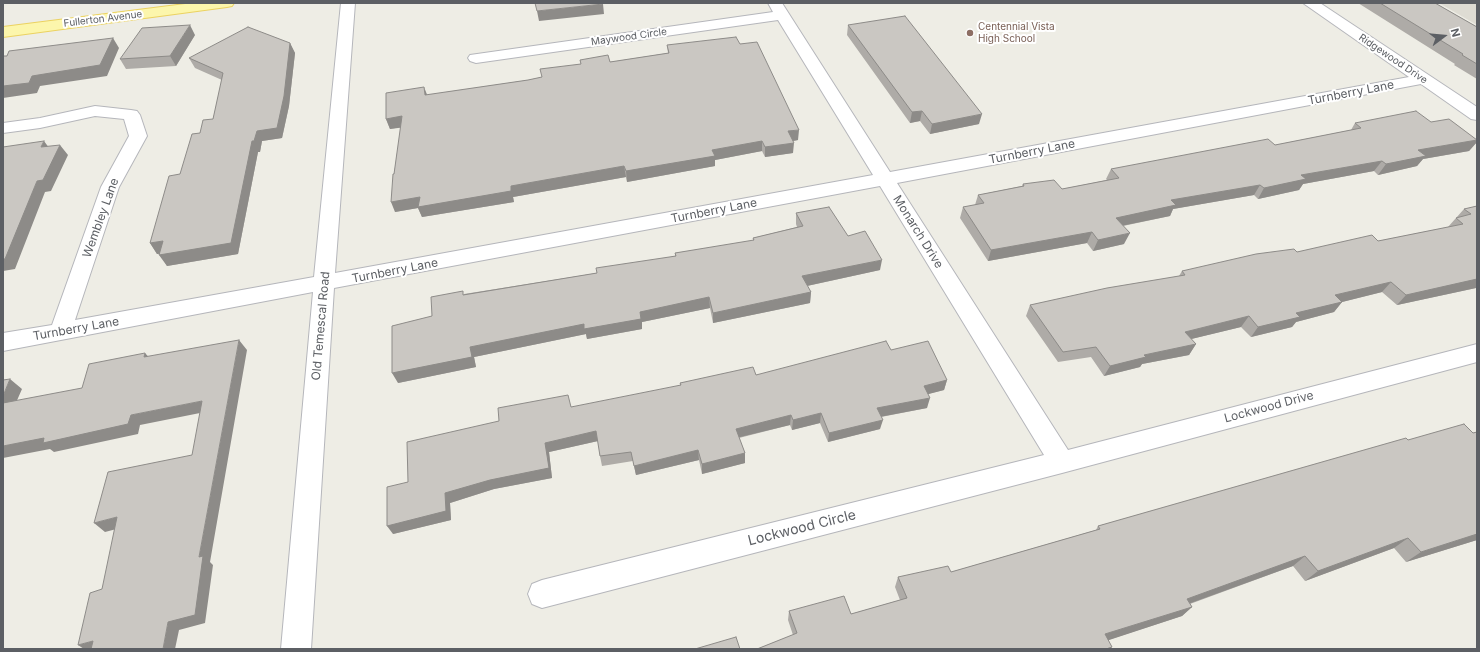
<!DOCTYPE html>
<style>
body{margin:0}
#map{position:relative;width:1480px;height:652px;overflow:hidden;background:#eeede5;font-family:Inter,sans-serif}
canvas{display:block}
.frame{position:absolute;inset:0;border:4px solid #5c5f64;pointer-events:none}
.north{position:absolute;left:1424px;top:16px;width:40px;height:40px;-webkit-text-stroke:3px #fff;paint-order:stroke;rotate:74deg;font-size:11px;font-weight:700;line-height:16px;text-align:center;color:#5c5f64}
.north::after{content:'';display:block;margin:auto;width:14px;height:18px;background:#5c5f64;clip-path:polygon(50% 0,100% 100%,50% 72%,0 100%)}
</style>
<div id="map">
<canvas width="1480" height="652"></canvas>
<div class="frame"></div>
<div class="north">N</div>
</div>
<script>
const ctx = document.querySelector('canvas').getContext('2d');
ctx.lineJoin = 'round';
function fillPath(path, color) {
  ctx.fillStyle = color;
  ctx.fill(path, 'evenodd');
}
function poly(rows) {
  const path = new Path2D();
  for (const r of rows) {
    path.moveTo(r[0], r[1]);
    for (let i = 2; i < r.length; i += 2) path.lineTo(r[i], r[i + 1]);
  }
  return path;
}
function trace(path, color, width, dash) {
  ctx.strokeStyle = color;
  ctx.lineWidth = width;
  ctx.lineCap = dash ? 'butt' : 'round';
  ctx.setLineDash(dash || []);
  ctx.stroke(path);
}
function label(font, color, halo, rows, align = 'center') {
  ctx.font = font + ' Inter,sans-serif';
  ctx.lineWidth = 4;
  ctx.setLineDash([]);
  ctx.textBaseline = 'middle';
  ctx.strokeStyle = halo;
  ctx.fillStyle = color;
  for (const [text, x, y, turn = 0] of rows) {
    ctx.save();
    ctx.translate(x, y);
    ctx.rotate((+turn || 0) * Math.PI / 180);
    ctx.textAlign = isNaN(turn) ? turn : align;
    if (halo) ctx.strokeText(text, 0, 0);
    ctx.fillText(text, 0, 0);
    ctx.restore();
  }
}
fillPath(poly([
 [1439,3,1477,3,1477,25]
]), '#dedcd3');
const minor = poly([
 [341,3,355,3,335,273,873,175,778,20,476,63,470,61,468,58,470,55,773,12,768,3,782,3,890,172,1409,77,1303,3,1320,3,1477,107,1477,120,1471,119,1421,84,897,183,1068,450,1477,344,1477,362,1062,473,542,608,532,604,528,594,532,584,542,580,1044,455,880,186,334,288,311,649,281,649,313,292,3,351,3,333,52,325,101,187,129,136,124,119,95,116,40,128,3,133,3,123,40,118,95,106,131,110,137,111,140,115,147,136,119,187,75,320,314,277,341,3]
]);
const major = poly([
 [193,3,234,3,232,6,227,7,3,37,3,27,193,3]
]);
trace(minor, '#b5b6bb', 2);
trace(major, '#ebd261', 2);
fillPath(minor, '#fff');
fillPath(major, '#fcf6ac');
fillPath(poly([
 [1358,3,1435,3,1477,27,1477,79,1454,65,1455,64],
 [848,25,979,124,930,134,920,121,910,123,847,35],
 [195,35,176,66,126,69,120,59],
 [290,43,295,53,289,106,282,138,262,141,260,152,258,152,238,254,167,266,160,254,157,254,150,243,180,174,200,133,213,119,222,80,195,68,189,58],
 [740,44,798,140,793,141,793,153,765,157,762,151,715,160,715,166,627,182,626,177,513,197,514,202,422,217,418,208,395,212,394,174,401,127,390,129,386,119,427,95,528,80,542,77,581,64,580,60,610,62,668,53,667,45],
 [1431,122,1477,140,1477,142,1469,151,1423,159,1417,166,1378,175,1374,171,1303,184,1299,190,1258,199,1254,195,1173,209,1170,216,1123,226,1124,244,1093,251,1087,243,988,261,960,218,963,207,975,205,978,195,1022,186,1023,184,1062,189,1107,180,1106,179,1111,169,1275,145,1351,130,1355,123],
 [1477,206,1476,288,1397,305,1382,292,1342,302,1334,312,1296,322,1292,327,1251,337,1241,327,1191,339,1196,344,1189,355,1142,364,1140,367,1104,376,1091,357,1058,362,1026,316,1030,305,1179,276,1182,271,1297,252,1378,241,1448,227,1464,209],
 [796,213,848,236,880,270,807,286,811,292,810,303,713,323,710,308,642,322,642,329,587,339,586,334,474,357,476,367,398,383,464,294,597,273,675,256,675,253,753,241,753,238,797,227,796,224],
 [891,350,947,380,944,390,928,394,927,408,881,417,880,429,828,442,820,423,792,430,790,425,739,438,745,453,745,463,702,474,699,460,636,475,633,461,602,466,600,456,598,441,549,452,552,478,494,489,450,503,451,520,393,534,408,482,680,385,680,383,756,375],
 [1477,432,1477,540,1406,562,1394,548,1305,581,1293,566,1190,604,1192,607,1182,616,1108,640,1112,647,1110,649,757,649,793,635,788,620,789,611,851,614,900,600,895,587,898,577,951,572,1096,530,1098,526,1408,440,1473,433]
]), '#aeaba7');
fillPath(poly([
 [603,4,604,14,539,21,537,11],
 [190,25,195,35,176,66,170,56],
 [113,38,119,48,107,76,40,86,37,93,3,98,3,86,32,76],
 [290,43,295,53,289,106,282,138,262,141,260,152,258,152,238,254,167,266,159,255,252,141],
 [424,87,428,97,425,95],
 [922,111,920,121,910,123,912,112],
 [982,114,979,124,930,134,932,124],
 [402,116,406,127,390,129,386,119],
 [799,130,798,140,787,142,788,131],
 [1477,140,1477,142,1469,151,1423,159,1417,166,1378,175,1386,164,1418,150],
 [44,141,52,152,41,147],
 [762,141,762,151,715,160,715,166,627,182,626,171,712,150],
 [794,143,793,153,765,157,765,147],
 [60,145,68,155,51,191,45,192,15,269,3,271,3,259,37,181],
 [1382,161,1374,171,1303,184,1299,190,1258,199,1264,188,1301,175],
 [624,166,626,177,513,197,514,202,422,217,418,208,395,212,391,202,420,197,511,186],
 [1260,185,1254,195,1173,209,1170,216,1111,228,1116,218,1171,200],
 [1092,232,1087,243,988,261,991,250],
 [1130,233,1124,244,1093,251,1098,240],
 [163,241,170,252,157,254,150,243],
 [882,260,880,270,802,287,802,276],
 [1477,276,1477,286,1476,288,1397,305,1406,295],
 [1391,282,1382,292,1342,302,1334,312,1296,322,1292,327,1251,337,1258,327,1296,313,1335,295],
 [811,292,810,303,713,323,713,313],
 [709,297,710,308,642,322,642,329,587,339,586,334,474,357,476,367,398,383,392,373,470,347],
 [1249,316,1241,327,1179,342,1185,332],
 [239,340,247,350,210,562,213,565,205,623,179,630,175,649,163,649,168,622,199,557],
 [1196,344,1189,355,1142,364,1140,367,1104,376,1110,366,1144,355],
 [145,353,154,363,144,357],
 [10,379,22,389,11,414,3,407,3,396],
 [947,380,944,390,921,396,924,386],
 [930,398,927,408,874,418,877,408],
 [202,401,210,411,140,425,138,434,54,452,50,449,3,458,3,446,131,415],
 [821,413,820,423,792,430,793,420],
 [791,415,790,425,736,438,736,429],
 [883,420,880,429,828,442,829,433],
 [596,431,598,441,549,452,552,478,494,489,450,503,451,520,393,534,387,526,445,493,545,443],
 [698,450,699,460,636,475,634,466],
 [745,453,745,463,702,474,702,464],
 [117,517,128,526,105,532,94,523],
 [1477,534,1477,540,1406,562,1421,552],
 [1408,538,1394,548,1305,581,1318,571],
 [1305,556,1293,566,1177,608,1187,599],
 [1192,607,1182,616,1097,644,1105,634],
 [93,641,105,649,84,649,78,645]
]), '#8d8b88');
const building = poly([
 [535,3,602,3,603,4,537,11,535,3],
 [1380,3,1435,3,1477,27,1477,64,1462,55,1463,54,1380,3],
 [905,16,982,114,932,124,922,111,912,112,848,25,905,16],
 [190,25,170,56,120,59,142,28,190,25],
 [248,27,290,43,284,96,277,128,257,131,254,141,252,141,231,243,159,255,163,241,150,243,169,176,180,174,192,134,200,133,203,120,213,119,223,73,189,58,248,27],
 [736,37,740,44,757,42,799,130,788,131,794,143,765,147,762,141,712,150,715,156,626,171,624,166,511,186,511,191,418,207,420,197,391,202,393,174,394,174,402,116,386,119,386,93,424,87,425,95,528,80,542,77,540,69,581,64,580,60,608,55,610,62,669,53,667,45,736,37],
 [113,38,100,65,32,76,29,83,3,86,3,56,7,56,9,51,113,38],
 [1416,111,1431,122,1449,119,1477,140,1418,150,1426,156,1386,164,1382,161,1301,175,1306,179,1264,188,1260,185,1171,200,1176,205,1116,218,1130,233,1098,240,1092,232,991,250,963,207,984,203,978,195,1024,186,1023,184,1054,180,1062,189,1119,178,1111,169,1268,139,1275,145,1361,128,1355,123,1416,111],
 [44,141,41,147,60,145,43,180,37,181,5,259,3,259,3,147,44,141],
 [1477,206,1477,279,1406,295,1391,282,1335,295,1342,302,1296,313,1300,317,1258,327,1249,316,1185,332,1196,344,1144,355,1146,357,1110,366,1096,347,1063,352,1030,305,1107,288,1185,275,1182,271,1256,254,1294,249,1297,252,1372,235,1378,241,1463,224,1456,218,1471,214,1464,209,1477,206],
 [829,207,848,236,865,231,882,260,802,276,811,292,713,313,709,297,640,312,641,319,584,329,584,324,470,347,472,357,392,373,392,326,432,316,431,297,463,291,463,295,597,273,596,268,676,256,675,253,754,240,753,238,803,226,796,213,829,207],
 [239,340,199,557,203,556,195,615,168,622,163,649,91,649,93,641,78,645,90,593,102,589,117,517,94,523,108,472,192,455,202,401,131,415,128,424,43,443,44,438,3,446,3,403,82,388,89,364,145,353,144,357,239,340],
 [886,341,891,350,928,341,947,380,924,386,930,398,877,408,883,420,829,433,821,413,793,420,791,415,736,429,745,453,702,464,698,450,634,466,631,452,600,456,596,431,545,443,549,468,490,480,445,493,446,511,387,526,387,487,408,482,407,442,499,421,498,408,568,395,571,407,681,385,680,383,753,367,756,375,886,341],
 [10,379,3,396,3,380,10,379],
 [1464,424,1473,433,1477,432,1477,534,1421,552,1408,538,1318,571,1305,556,1187,599,1192,607,1105,634,1112,647,1106,649,757,649,797,633,789,611,844,596,851,614,907,598,898,577,948,566,951,572,1100,529,1098,526,1406,438,1408,440,1464,424],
 [736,637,740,649,695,649,736,637]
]);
fillPath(building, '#cac7c2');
trace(building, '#8d8b88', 1);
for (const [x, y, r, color] of [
 [970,33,4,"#8d6e63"]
]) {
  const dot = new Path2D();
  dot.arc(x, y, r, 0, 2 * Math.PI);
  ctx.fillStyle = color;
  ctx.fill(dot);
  trace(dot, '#fff', 1.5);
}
label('10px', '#5c5f64', '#fff', [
 ["Fullerton Avenue",103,19,-7],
 ["Maywood Circle",629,37,-8],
 ["Ridgewood Drive",1393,59,34]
]);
label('10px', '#785e54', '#fff', [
 ["Centennial Vista",978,27],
 ["High School",978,39]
], 'left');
label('12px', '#5c5f64', '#fff', [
 ["Turnberry Lane",1351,93,-11],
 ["Turnberry Lane",1032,152,-11],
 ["Turnberry Lane",714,211,-11],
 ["Wembley Lane",101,218,-70],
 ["Monarch Drive",918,232,58],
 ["Turnberry Lane",395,271,-11],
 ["Old Temescal Road",321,326,-85],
 ["Turnberry Lane",76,329,-10],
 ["Lockwood Drive",1269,407,-15]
]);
label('14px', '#5c5f64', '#fff', [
 ["Lockwood Circle",802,528,-14]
]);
</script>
